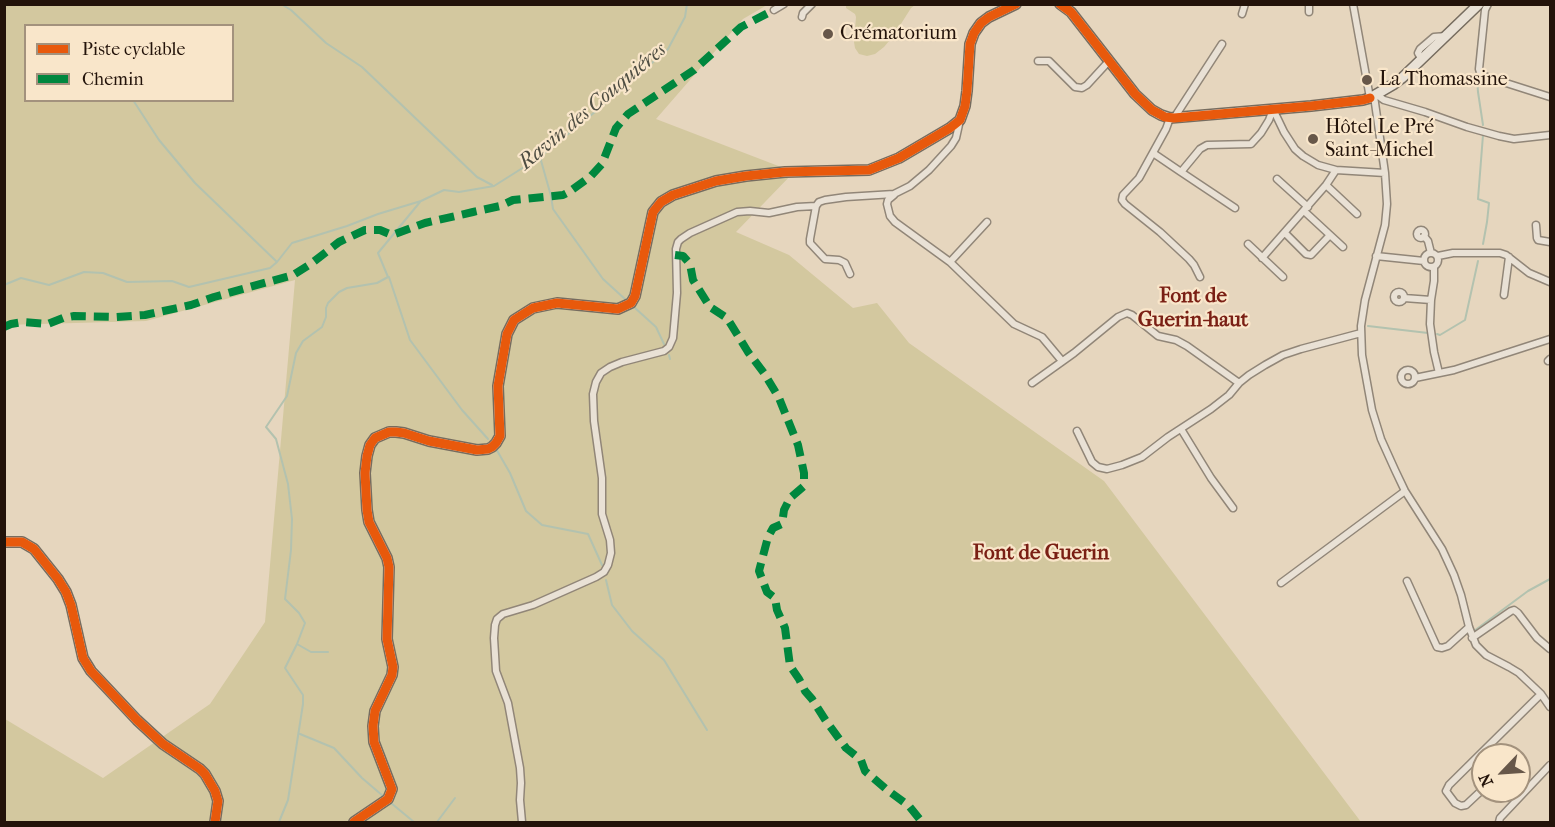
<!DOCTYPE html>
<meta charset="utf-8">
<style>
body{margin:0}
#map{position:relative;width:1555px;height:827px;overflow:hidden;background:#e6d6be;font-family:"IM FELL French Canon",serif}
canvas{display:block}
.frame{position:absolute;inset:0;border:6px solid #23130a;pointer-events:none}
.legend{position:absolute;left:24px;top:24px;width:210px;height:78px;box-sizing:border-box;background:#f9e6ca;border:2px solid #a3927d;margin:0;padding:8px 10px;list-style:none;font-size:18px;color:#23130a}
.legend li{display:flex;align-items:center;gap:12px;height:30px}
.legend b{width:30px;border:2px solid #a3927d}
.north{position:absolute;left:1471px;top:743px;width:60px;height:60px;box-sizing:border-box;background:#f9e6ca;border:2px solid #a3927d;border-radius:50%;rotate:245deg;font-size:16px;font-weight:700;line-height:24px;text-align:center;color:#23130a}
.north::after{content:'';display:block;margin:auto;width:21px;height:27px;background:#675749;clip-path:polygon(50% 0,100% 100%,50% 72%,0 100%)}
</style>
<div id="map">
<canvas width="1555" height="827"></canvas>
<div class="frame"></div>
<ul class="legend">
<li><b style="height:8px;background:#e8590c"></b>Piste cyclable</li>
<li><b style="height:8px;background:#00873e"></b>Chemin</li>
</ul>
<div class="north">N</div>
</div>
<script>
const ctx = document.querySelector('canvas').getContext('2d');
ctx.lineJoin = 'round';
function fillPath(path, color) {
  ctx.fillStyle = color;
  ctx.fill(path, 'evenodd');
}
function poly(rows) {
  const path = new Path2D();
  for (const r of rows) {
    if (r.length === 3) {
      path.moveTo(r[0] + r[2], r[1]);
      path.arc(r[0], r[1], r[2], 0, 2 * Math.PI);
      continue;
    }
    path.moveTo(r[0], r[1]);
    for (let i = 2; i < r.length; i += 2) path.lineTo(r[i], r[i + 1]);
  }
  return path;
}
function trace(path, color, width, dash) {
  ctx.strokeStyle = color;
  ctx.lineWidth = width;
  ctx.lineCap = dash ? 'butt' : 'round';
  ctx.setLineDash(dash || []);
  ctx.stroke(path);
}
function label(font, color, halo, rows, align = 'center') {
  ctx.font = font + ' "IM FELL French Canon",serif';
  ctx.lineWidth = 4.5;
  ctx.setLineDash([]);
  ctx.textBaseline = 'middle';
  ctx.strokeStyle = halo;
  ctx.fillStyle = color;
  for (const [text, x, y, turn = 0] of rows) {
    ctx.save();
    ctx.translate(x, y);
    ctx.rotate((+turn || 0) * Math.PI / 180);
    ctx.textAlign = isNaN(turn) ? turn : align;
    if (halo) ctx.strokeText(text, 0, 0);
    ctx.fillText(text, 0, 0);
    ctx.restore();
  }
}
fillPath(poly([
 [5,4,767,5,743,19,656,119,794,172,736,232,789,255,853,308,877,303,909,343,1104,481,1361,822,5,822,5,719,103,778,210,704,265,622,295,280,146,321,5,325],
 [26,26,232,26,232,100,26,100],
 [846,5,846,4,915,5,911,8,894,35,884,47,875,54,867,56,859,54,855,48,854,42,856,17,855,14,846,8]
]), '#d3c89f');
trace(poly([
 [281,4,291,10,326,43,362,67,477,177,492,185],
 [1477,57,1481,19],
 [1476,69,1478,92,1483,125],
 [133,100,159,140,195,183,276,261],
 [540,157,551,196,553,209,603,279,626,300],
 [1483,244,1487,222,1489,203,1478,199,1483,135],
 [389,277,410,340,462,410,488,439],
 [4,285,21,278,49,285,84,272,103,273,127,282,172,281,189,287,270,268,277,262,292,243,347,226,378,214,421,201,444,190,459,192,494,186,540,157,601,107,668,49,685,17,687,4],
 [635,308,656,327,664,344],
 [1368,326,1428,333],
 [1437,334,1440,335,1465,320,1478,261],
 [669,355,670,359],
 [495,447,510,473,526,511,542,525,588,534,602,565],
 [606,580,612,605,632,631,664,660,707,730],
 [1474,631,1528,591,1550,579],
 [297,644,311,652,328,652],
 [300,734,334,748,362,778,383,796],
 [391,803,414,822],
 [279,822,288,800,303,704,303,695,285,668,297,644,305,623,299,613,285,599,291,550,292,519,288,484,276,439,266,427,287,396,296,353,303,341,322,327,326,317,326,308,328,303,339,292,347,288,377,283,388,277,378,253,420,202],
 [437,822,455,798]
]), '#b3c2af', 2);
const street = poly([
 [1353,4,1370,98],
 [1488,4,1485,10,1479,69,1481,75,1550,97],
 [774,10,784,4],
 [1309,12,1309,4],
 [1242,14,1245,4],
 [802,17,803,13,812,4],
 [1422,60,1418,53,1420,49,1434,37,1446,36],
 [1038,61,1049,61,1075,87,1082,88,1087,85,1109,61],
 [1377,95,1384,100,1425,112,1467,127,1499,136,1514,139,1550,135],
 [1374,96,1385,173,1387,204,1385,225,1365,300,1361,326,1362,355,1372,410,1381,439,1395,470,1405,491,1442,549,1454,575,1461,595,1469,627,1476,645,1486,655,1509,667,1519,673,1541,694,1550,707],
 [1273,109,1284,132,1295,149,1303,156,1318,165,1336,170,1385,173],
 [1170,118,1166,129,1139,178,1123,195,1122,200,1125,204,1160,232,1189,259,1194,265,1200,277],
 [1174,118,1222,44],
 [1153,153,1181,172,1200,149,1207,145,1251,144,1261,133,1269,120,1273,109],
 [1181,172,1235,208],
 [1277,179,1308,207],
 [1326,185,1357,214],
 [894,195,888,200,887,204,890,216,895,222,950,262,1014,324,1042,337,1062,361],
 [1304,211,1343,247],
 [1536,225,1537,238,1538,240,1550,242],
 [1421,234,4],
 [1285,233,1306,254,1311,255,1330,235],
 [1424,236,1428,241,1431,253],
 [1248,244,1283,277],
 [1431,260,7],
 [1376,256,1424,261],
 [1438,256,1453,253,1500,253,1506,255,1529,273,1550,282],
 [1262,258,1326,185,1336,170],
 [950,262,987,222],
 [1434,267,1434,281,1431,300,1430,324,1434,352,1439,373],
 [850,274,845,263,839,260,825,259,810,243,810,239,816,206,819,202,825,200,846,197,894,194,910,186,929,170,951,146,956,138,960,120],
 [1399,297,5],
 [1504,295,1509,257],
 [1404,298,1431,300],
 [1548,361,1550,359],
 [1408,377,7],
 [1415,378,1454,370,1550,339],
 [1032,383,1074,353,1118,317,1127,313,1132,315,1158,336,1176,340,1187,346,1239,383],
 [1181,429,1211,478,1233,508],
 [1077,431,1092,462,1098,467,1107,469,1122,465,1142,457,1168,437,1211,409,1229,395,1239,383,1249,375,1265,365,1283,355,1301,349,1361,333],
 [1407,581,1437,647,1442,648,1448,646,1469,627],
 [1281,583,1405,491],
 [1472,638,1511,611,1514,610,1518,613,1537,638,1550,649],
 [1483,789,1466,805,1461,806,1455,803,1446,791,1449,785,1541,694],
 [522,822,520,800,521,783,520,768,508,703,496,671,494,638,495,625,497,619,503,614,533,605,596,577,604,572,608,565,611,553,610,540,602,514,602,478,594,421,593,394,596,382,601,373,610,367,622,362,664,351,669,347,673,338,677,293,676,249,678,242,681,239,690,233,737,212,750,211,769,213,797,207,816,206],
 [1499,822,1500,818,1550,765]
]);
const secondary = poly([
 [1060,4,1071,12,1135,94,1152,110,1161,115,1170,118,1311,106,1363,100,1370,98,1394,84,1402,78,1479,4],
 [4,542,22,542,34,549,58,579,66,592,71,605,83,658,91,671,137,720,163,744,200,769,205,774,215,791,218,801,215,822],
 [354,822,388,799,392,789,374,742,373,726,375,711,392,675,393,667,387,639,389,567,387,558,369,522,367,510,365,473,367,456,370,445,375,438,389,432,396,432,404,433,429,441,477,450,488,449,492,447,496,443,500,436,498,386,507,334,514,320,533,308,557,303,618,309,631,303,635,296,653,212,661,202,673,195,716,181,746,176,785,172,869,170,899,158,950,128,960,120,965,106,967,91,970,44,974,33,981,23,989,17,1016,4]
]);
trace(street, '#918678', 9);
trace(secondary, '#766c5f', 12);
trace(street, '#e9e1d5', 6);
trace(secondary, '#e9e1d5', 9);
trace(poly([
 [675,255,683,256,690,264,693,280,710,307,727,318,748,352,764,373,779,398,798,445,804,473,804,486,790,498,784,510,782,524,773,528,768,537,759,571,767,592,775,598,777,610,785,628,790,666,799,679,805,691,812,699,826,721,846,748,861,760,865,771,886,789,909,806,922,822],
 [4,327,11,324,23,322,48,324,63,318,74,316,116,317,145,315,191,305,214,297,293,275,312,263,339,242,365,230,380,230,392,235,425,223,473,212,500,206,513,200,563,195,569,192,591,176,602,164,616,128,628,114,694,70,741,27,774,10]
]), '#00873e', 8, [15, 8]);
trace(poly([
 [1060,4,1071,12,1135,94,1152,110,1165,117,1174,118,1311,106,1363,100,1370,98],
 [4,542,22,542,34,549,58,579,66,592,71,605,83,658,91,671,137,720,163,744,200,769,205,774,215,791,218,801,215,822],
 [354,822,388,799,392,789,374,742,373,726,375,711,392,675,393,667,387,639,389,567,387,558,369,522,367,510,365,473,367,456,370,445,375,438,389,432,396,432,404,433,429,441,477,450,488,449,492,447,496,443,500,436,498,386,507,334,514,320,533,308,557,303,618,309,631,303,635,296,653,212,661,202,673,195,716,181,746,176,785,172,869,170,899,158,950,128,960,120,965,106,967,91,970,44,974,33,981,23,989,17,1016,4]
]), '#e8590c', 9);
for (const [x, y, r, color] of [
 [828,34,6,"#675749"],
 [1367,80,6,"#675749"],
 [1313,139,6,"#675749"]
]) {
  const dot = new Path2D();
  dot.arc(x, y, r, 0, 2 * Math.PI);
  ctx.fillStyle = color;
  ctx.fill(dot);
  trace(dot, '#f9e6ca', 2);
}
label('20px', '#23130a', '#f9e6ca', [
 ["Crématorium",840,34],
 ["La Thomassine",1379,80],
 ["Hôtel Le Pré",1325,128],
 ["Saint-Michel",1325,151]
], 'left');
label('italic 21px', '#4e4d42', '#f9e6ca', [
 ["Ravin des Couquiéres",593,107,-40]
]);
label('bold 21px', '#7a1f14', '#f9e6ca', [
 ["Font de",1193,297],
 ["Guerin-haut",1193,321],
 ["Font de Guerin",1041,554]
]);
</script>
